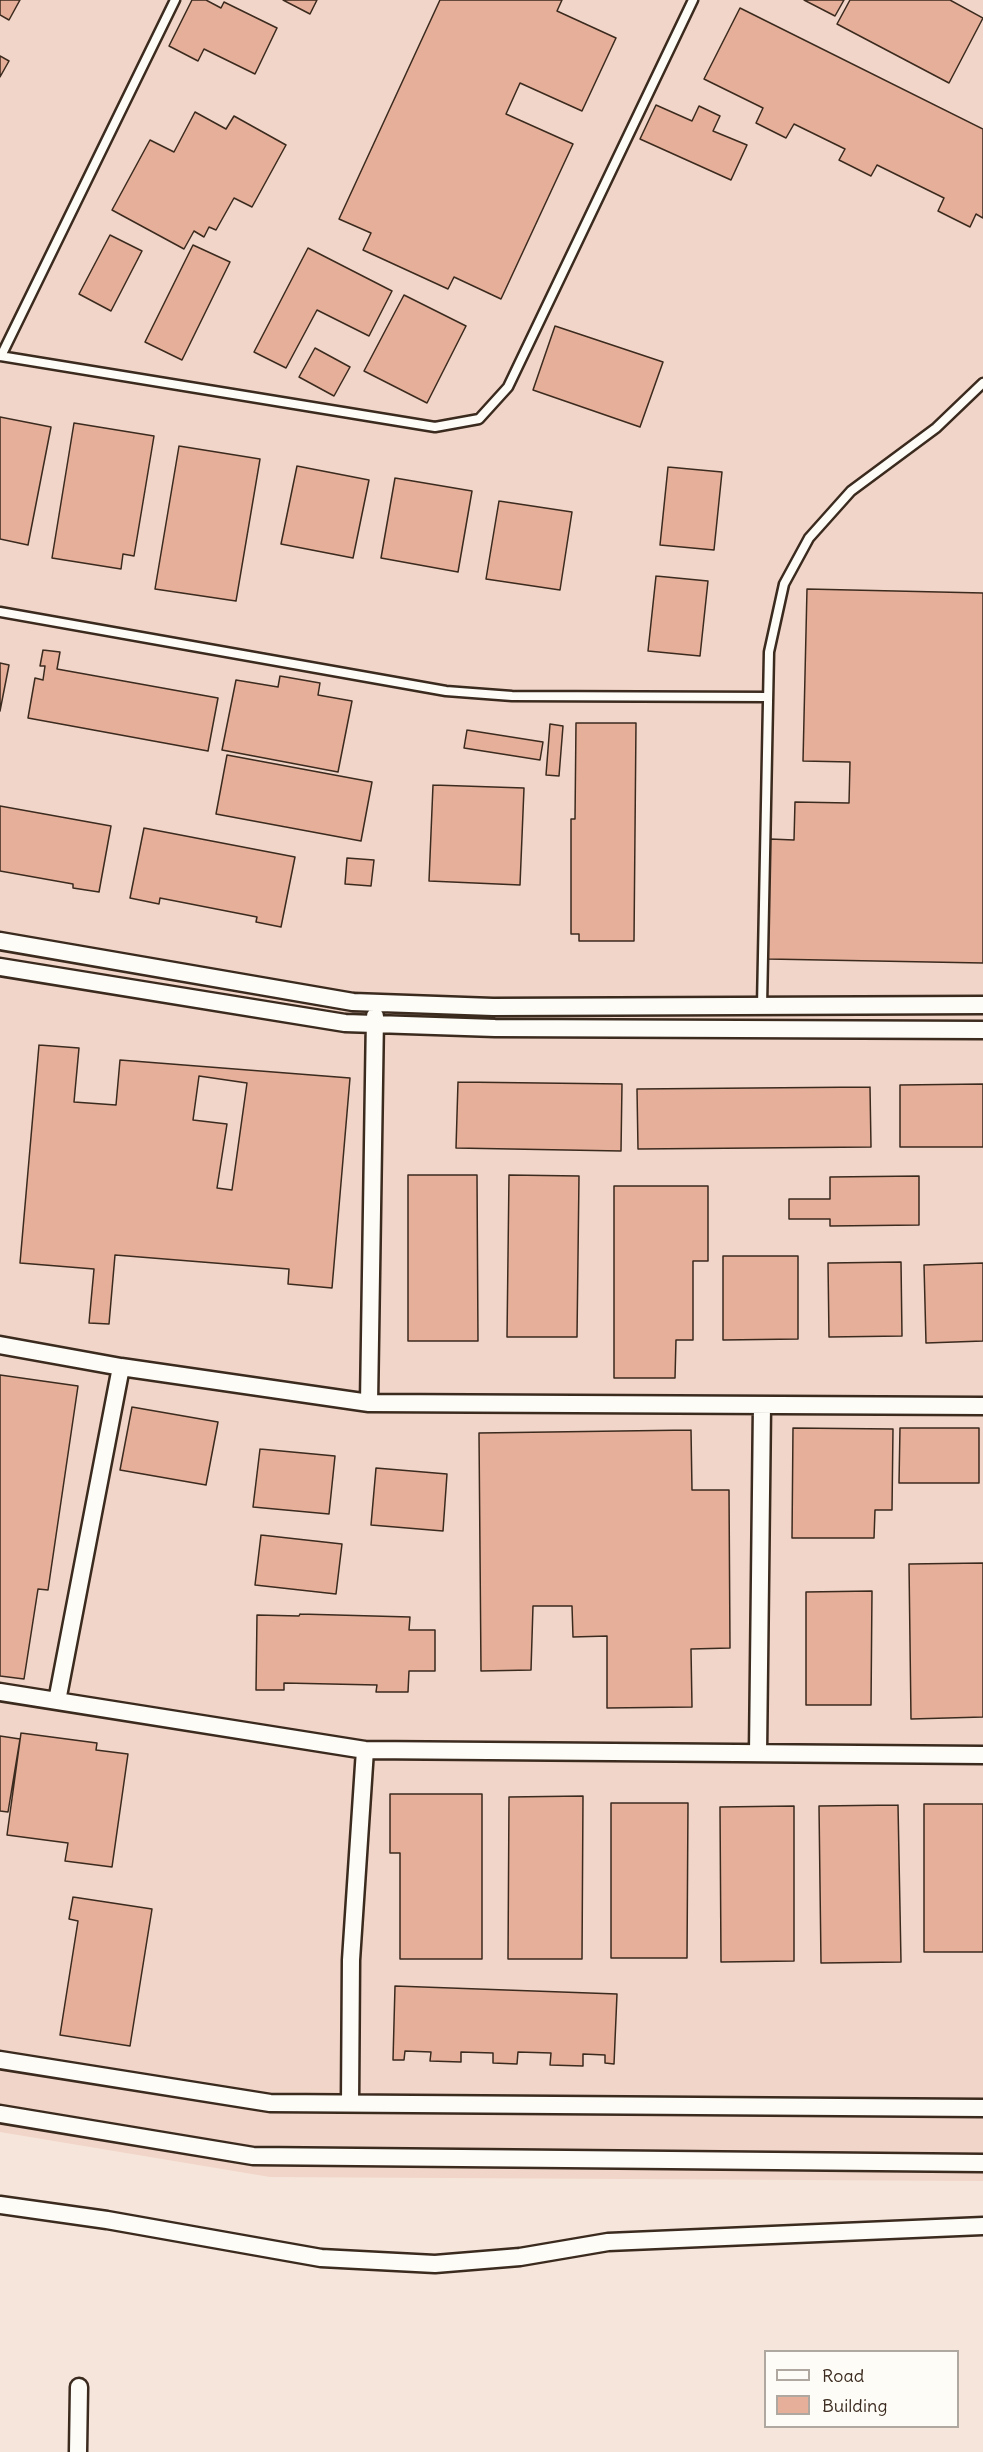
<!DOCTYPE html>
<style>
body{margin:0}
#map{position:relative;width:983px;height:2452px;overflow:hidden;background:#f6e5db;font-family:Delius,sans-serif}
canvas{display:block}
.legend{position:absolute;left:764px;top:2350px;width:195px;height:78px;box-sizing:border-box;background:#fdfcf7;border:2px solid #afa8a0;margin:0;padding:8px 10px;list-style:none;font-size:18px;color:#3b2a1e}
.legend li{display:flex;align-items:center;gap:12px;height:30px}
.legend b{width:30px;border:2px solid #afa8a0}
</style>
<div id="map">
<canvas width="983" height="2452"></canvas>
<ul class="legend">
<li><b style="height:8px;background:#fdfcf7"></b>Road</li>
<li><b style="height:16px;background:#e5af9a"></b>Building</li>
</ul>
</div>
<script>
const ctx = document.querySelector('canvas').getContext('2d');
ctx.lineJoin = 'round';
function fillPath(path, color) {
  ctx.fillStyle = color;
  ctx.fill(path, 'evenodd');
}
function poly(rows) {
  const path = new Path2D();
  for (const r of rows) {
    path.moveTo(r[0], r[1]);
    for (let i = 2; i < r.length; i += 2) path.lineTo(r[i], r[i + 1]);
  }
  return path;
}
function trace(path, color, width, dash) {
  ctx.strokeStyle = color;
  ctx.lineWidth = width;
  ctx.lineCap = dash ? 'butt' : 'round';
  ctx.setLineDash(dash || []);
  ctx.stroke(path);
}
fillPath(poly([
 [0,0,983,0,983,2181,270,2177,0,2132]
]), '#f1d5c8');
const building = poly([
 [0,0,20,0,9,20,0,15,0,0],
 [192,0,206,0,221,8,224,2,277,28,255,74,204,49,198,61,169,46,192,0],
 [283,0,317,0,310,14,283,0],
 [440,0,562,0,557,11,616,38,582,111,520,83,506,114,573,144,501,299,454,277,448,289,363,250,371,233,339,219,440,0],
 [804,0,844,0,835,16,804,0],
 [850,0,950,0,983,18,949,83,837,24,850,0],
 [740,8,983,129,983,218,976,214,970,227,938,211,944,198,877,165,871,176,839,160,845,149,794,124,786,138,756,123,763,108,704,79,740,8],
 [0,56,9,61,0,77,0,56],
 [656,105,692,121,699,106,720,116,713,131,747,145,731,180,640,139,656,105],
 [195,112,226,129,234,116,286,145,252,207,234,198,216,230,209,227,204,237,194,231,184,249,112,210,150,140,174,152,195,112],
 [110,235,142,251,111,311,79,294,110,235],
 [193,245,230,262,182,360,145,342,193,245],
 [308,248,392,291,369,336,317,310,286,368,254,352,308,248],
 [404,295,466,326,427,403,364,371,404,295],
 [555,326,663,362,640,427,533,390,555,326],
 [315,348,350,367,334,396,299,377,315,348],
 [0,417,51,427,28,545,0,539,0,417],
 [74,423,154,436,134,556,123,554,121,569,52,558,74,423],
 [179,446,260,459,236,601,155,589,179,446],
 [297,466,369,480,353,558,281,544,297,466],
 [668,467,722,472,714,550,660,545,668,467],
 [395,478,472,491,458,572,381,558,395,478],
 [499,501,572,512,560,590,486,579,499,501],
 [656,576,708,581,700,656,648,651,656,576],
 [807,589,983,593,983,963,768,959,770,839,794,840,795,802,849,803,850,762,803,761,807,589],
 [43,650,60,652,57,669,218,698,208,751,28,718,35,678,43,680,45,666,40,666,43,650],
 [0,663,9,665,0,711,0,663],
 [280,676,320,683,318,695,352,701,338,772,222,750,236,680,278,687,280,676],
 [576,723,636,723,634,941,579,941,579,934,571,934,571,819,575,819,576,723],
 [550,724,563,726,559,776,546,775,550,724],
 [467,730,543,742,540,760,464,748,467,730],
 [227,755,372,782,361,841,216,814,227,755],
 [433,785,524,788,520,885,429,881,433,785],
 [0,806,111,826,99,892,73,888,73,884,0,871,0,806],
 [144,828,295,857,281,927,256,922,257,917,160,898,159,904,130,898,144,828],
 [347,858,374,860,371,886,345,884,347,858],
 [39,1045,79,1048,74,1102,116,1105,120,1060,350,1078,332,1288,288,1284,289,1269,115,1255,109,1324,89,1323,94,1269,20,1263,39,1045],
 [199,1076,247,1083,232,1190,217,1188,227,1124,193,1120,199,1076],
 [458,1082,622,1084,621,1151,456,1148,458,1082],
 [983,1084,983,1147,900,1147,900,1085,983,1084],
 [870,1087,871,1147,638,1149,637,1089,870,1087],
 [408,1175,477,1175,478,1341,408,1341,408,1175],
 [509,1175,579,1176,577,1337,507,1337,509,1175],
 [919,1176,919,1225,830,1226,830,1219,789,1219,789,1199,830,1199,830,1177,919,1176],
 [614,1186,708,1186,708,1261,693,1261,693,1340,676,1340,675,1378,614,1378,614,1186],
 [723,1256,798,1256,798,1339,723,1340,723,1256],
 [901,1262,902,1336,829,1337,828,1263,901,1262],
 [983,1263,983,1341,926,1343,924,1265,983,1263],
 [0,1375,78,1386,48,1590,38,1589,24,1679,0,1676,0,1375],
 [132,1407,218,1422,206,1485,120,1470,132,1407],
 [793,1428,893,1429,892,1510,875,1510,874,1538,792,1538,793,1428],
 [900,1428,979,1428,979,1483,899,1483,900,1428],
 [691,1430,692,1490,729,1490,730,1648,691,1649,692,1707,607,1708,607,1636,573,1637,572,1606,533,1606,531,1670,481,1671,479,1433,691,1430],
 [260,1449,335,1456,329,1514,253,1507,260,1449],
 [376,1468,447,1474,443,1531,371,1525,376,1468],
 [261,1535,342,1544,336,1594,255,1585,261,1535],
 [983,1563,983,1717,911,1719,909,1564,983,1563],
 [872,1591,871,1705,806,1705,806,1592,872,1591],
 [300,1614,410,1617,409,1630,435,1630,435,1671,409,1671,408,1692,376,1692,377,1685,284,1683,284,1690,256,1690,257,1615,299,1616,300,1614],
 [21,1733,97,1743,96,1750,128,1754,112,1867,65,1861,68,1843,7,1835,21,1733],
 [0,1736,20,1739,8,1812,0,1811,0,1736],
 [390,1794,482,1794,482,1959,400,1959,400,1853,390,1853,390,1794],
 [583,1796,582,1959,508,1959,509,1797,583,1796],
 [611,1803,688,1803,687,1958,611,1958,611,1803],
 [924,1804,983,1804,983,1952,924,1952,924,1804],
 [898,1805,901,1962,821,1963,819,1806,898,1805],
 [794,1806,794,1961,721,1962,720,1807,794,1806],
 [73,1897,152,1909,130,2046,60,2035,78,1921,69,1919,73,1897],
 [395,1986,617,1994,614,2064,605,2063,605,2055,583,2054,583,2066,550,2065,551,2053,518,2052,517,2064,493,2063,493,2053,461,2052,461,2062,430,2061,431,2052,405,2051,404,2060,393,2060,395,1986]
]);
fillPath(building, '#e5af9a');
trace(building, '#3b2a1e', 1.5);
const service = poly([
 [0,356,435,427,479,419,508,387,693,0],
 [1,356,175,0],
 [0,612,446,691,512,696,768,697],
 [762,1006,769,652,784,584,809,538,851,491,936,428,983,383]
]);
const minor = poly([
 [0,941,353,1002,493,1007,983,1005],
 [0,967,345,1023,495,1028,983,1030],
 [0,1345,121,1367,369,1403,983,1406],
 [369,1403,375,1016],
 [0,1692,365,1750,983,1755],
 [57,1701,121,1367],
 [758,1753,762,1405],
 [0,2060,270,2103,983,2108],
 [350,2103,351,1960,365,1750],
 [0,2114,253,2156,983,2163],
 [0,2205,107,2220,321,2258,435,2264,520,2257,608,2242,983,2226],
 [78,2452,79,2387]
]);
trace(service, '#3b2a1e', 13);
trace(minor, '#3b2a1e', 21);
trace(service, '#fdfcf7', 8);
trace(minor, '#fdfcf7', 16);
</script>
